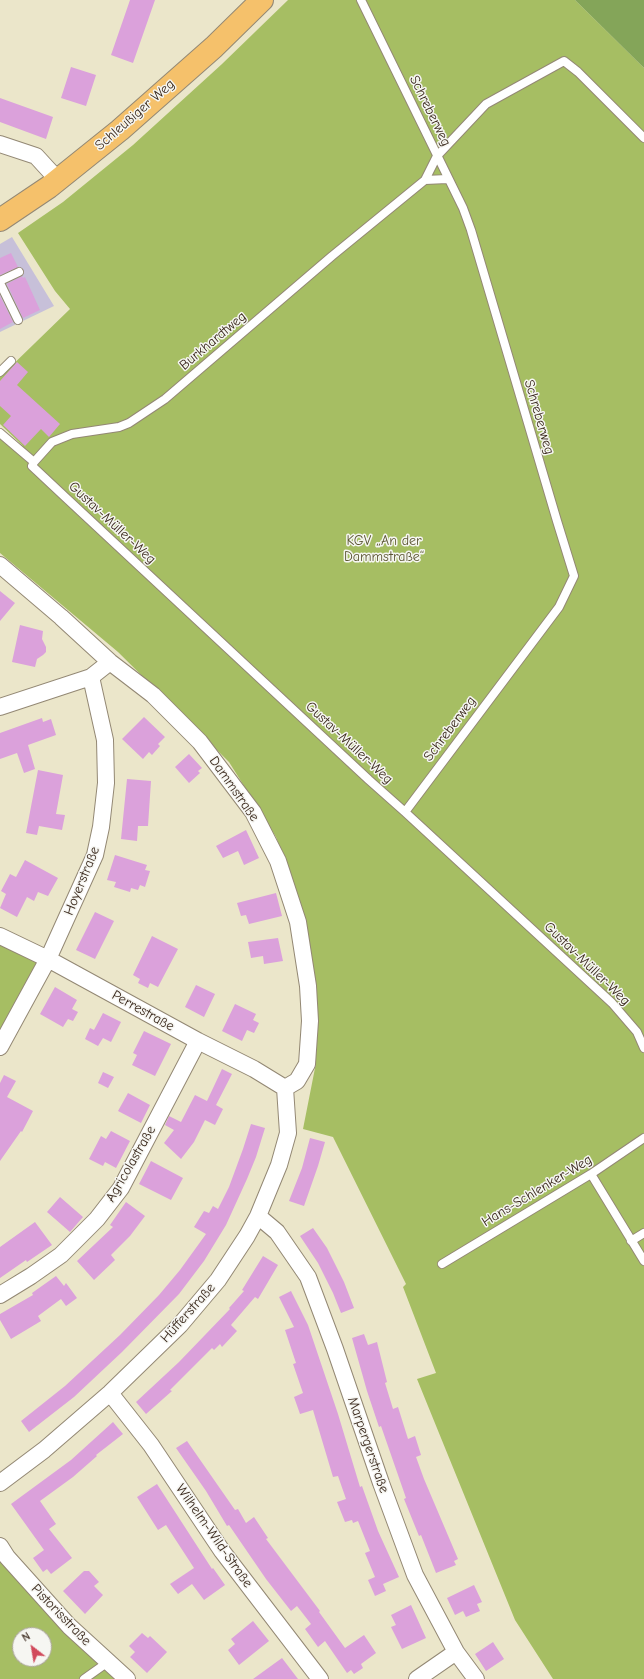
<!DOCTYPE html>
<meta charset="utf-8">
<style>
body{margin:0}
#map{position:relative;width:644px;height:1679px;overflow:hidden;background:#ebe6ca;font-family:"Comic Neue",sans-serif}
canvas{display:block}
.north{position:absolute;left:12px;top:1627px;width:40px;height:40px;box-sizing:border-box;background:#f6f6f2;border:1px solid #aba49d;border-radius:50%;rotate:329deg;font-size:11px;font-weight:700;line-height:16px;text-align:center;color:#3b2a1e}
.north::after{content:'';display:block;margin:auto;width:14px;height:18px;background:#d1495b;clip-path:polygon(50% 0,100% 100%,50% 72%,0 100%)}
</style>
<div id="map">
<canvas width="644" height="1679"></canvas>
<div class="north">N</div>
</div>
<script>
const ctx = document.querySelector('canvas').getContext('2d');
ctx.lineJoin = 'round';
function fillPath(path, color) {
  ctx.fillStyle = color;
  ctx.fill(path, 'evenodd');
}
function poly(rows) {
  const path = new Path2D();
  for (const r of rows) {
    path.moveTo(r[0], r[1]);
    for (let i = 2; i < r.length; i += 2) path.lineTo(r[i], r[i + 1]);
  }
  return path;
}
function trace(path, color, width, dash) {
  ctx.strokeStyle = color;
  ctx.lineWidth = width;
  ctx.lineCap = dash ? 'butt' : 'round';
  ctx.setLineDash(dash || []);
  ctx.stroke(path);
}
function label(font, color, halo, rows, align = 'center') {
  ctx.font = font + ' "Comic Neue",sans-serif';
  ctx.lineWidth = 3;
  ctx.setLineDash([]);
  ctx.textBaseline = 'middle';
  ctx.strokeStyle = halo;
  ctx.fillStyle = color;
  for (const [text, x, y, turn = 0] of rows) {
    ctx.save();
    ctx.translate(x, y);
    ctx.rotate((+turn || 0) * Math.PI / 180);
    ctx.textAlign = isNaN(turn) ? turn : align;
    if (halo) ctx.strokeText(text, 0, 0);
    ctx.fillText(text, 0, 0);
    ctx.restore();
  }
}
fillPath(poly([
 [12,237,54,306,0,332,0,244]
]), '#c7c0d9');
fillPath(poly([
 [288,0,575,0,644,68,644,1679,553,1679,515,1620,417,1379,436,1373,403,1287,406,1284,333,1137,303,1129,316,1063,313,971,296,892,276,837,229,762,118,652,0,553,0,439,23,446,0,424,0,377,70,309,55,291,18,233,63,202,133,145,222,64],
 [0,936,48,959,0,1047],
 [0,1546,127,1679,0,1679],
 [20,1635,44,1635,44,1659,20,1659]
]), '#a6be63');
fillPath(poly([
 [575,0,644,0,644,68]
]), '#84a559');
fillPath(poly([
 [130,0,155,0,133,63,111,55],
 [71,67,96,75,86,106,61,98],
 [0,98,53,117,46,139,0,122],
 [11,253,18,267,0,275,0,258],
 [22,276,23,278,25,277,40,310,23,318,7,284],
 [0,296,13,322,0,329],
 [17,362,28,372,17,385,60,424,49,437,41,429,25,446,3,425,11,416,0,406,0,381],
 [0,591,15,603,0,621],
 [20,625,43,631,42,639,46,647,46,652,43,655,37,659,35,667,12,662],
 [144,717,165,737,158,744,160,746,152,755,149,752,143,759,122,739],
 [42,718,43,722,51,719,56,735,28,745,35,769,24,773,17,753,0,759,0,733],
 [189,754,202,768,198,771,200,773,189,783,175,767],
 [38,770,63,775,56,814,65,815,62,830,39,826,37,835,26,833],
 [127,779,151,781,148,826,138,826,137,841,121,839],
 [246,830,259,858,244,865,238,851,223,858,216,846],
 [115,855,147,865,145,870,150,871,145,887,140,885,138,890,131,888,130,892,114,887,116,882,107,880],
 [25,860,58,878,48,896,38,892,34,901,27,897,17,917,0,908,6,894,1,891,10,874,16,877],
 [276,893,282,916,249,924,246,915,241,916,237,903],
 [95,912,114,921,95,959,76,950],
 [152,936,178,949,158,987,150,983,148,988,138,983,140,979,133,975],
 [278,938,283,961,264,964,263,956,251,958,248,942],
 [196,985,215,994,204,1017,185,1007],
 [55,987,77,1000,72,1009,78,1012,73,1021,68,1019,63,1027,40,1014],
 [235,1004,256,1014,253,1020,259,1023,254,1033,247,1030,242,1041,222,1031],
 [103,1013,121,1022,111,1042,103,1038,98,1046,85,1039,90,1028,94,1030],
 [144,1031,171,1044,155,1076,132,1065,137,1055,133,1053],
 [222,1069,232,1074,216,1105,223,1109,215,1125,205,1120,194,1142,181,1159,164,1143,174,1130,165,1125,169,1116,181,1122,195,1095,207,1101],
 [103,1072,114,1077,108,1088,98,1083],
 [4,1075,16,1081,7,1097,33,1111,22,1132,21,1131,0,1161,0,1083],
 [128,1093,150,1105,141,1123,118,1111],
 [251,1124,265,1128,256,1157,247,1179,226,1225,204,1261,179,1294,122,1352,74,1397,29,1432,21,1421,65,1386,120,1335,159,1295,180,1270,206,1234,194,1227,204,1211,209,1213,213,1206,218,1209,229,1187,243,1149],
 [111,1131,130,1141,116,1168,105,1162,103,1166,89,1159,101,1136,106,1139],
 [310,1138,325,1142,318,1166,304,1206,289,1201,302,1168],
 [151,1161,183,1178,171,1200,139,1184],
 [60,1197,83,1217,70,1232,47,1212],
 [126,1202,145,1216,130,1236,111,1255,115,1260,94,1280,77,1261,113,1227,110,1225],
 [35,1222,52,1245,27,1262,26,1260,0,1278,0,1247],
 [313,1228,327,1248,344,1282,354,1308,341,1313,333,1293,318,1263,300,1236],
 [263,1256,278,1265,258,1299,255,1297,231,1325,237,1331,222,1347,220,1344,214,1350,212,1348,170,1390,172,1391,146,1414,136,1402,179,1362,230,1309,229,1308,244,1291,242,1290],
 [56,1276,64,1286,66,1283,77,1298,66,1306,61,1299,38,1316,41,1321,11,1339,0,1320,0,1314,33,1295,32,1293],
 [291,1291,308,1325,338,1414,360,1487,362,1486,378,1531,399,1577,383,1584,386,1591,375,1596,368,1580,375,1577,365,1553,370,1551,358,1521,353,1523,352,1520,345,1522,337,1502,346,1499,338,1476,333,1477,313,1410,300,1414,294,1397,303,1393,293,1364,296,1363,285,1330,294,1327,279,1297],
 [364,1334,368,1345,377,1342,387,1382,385,1383,393,1409,398,1407,408,1439,415,1436,421,1455,416,1457,424,1479,458,1559,454,1561,456,1565,436,1573,421,1535,419,1536,404,1499,406,1498,381,1426,379,1427,367,1391,352,1338],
 [113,1422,123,1434,96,1455,97,1456,73,1477,40,1501,56,1524,49,1529,72,1558,51,1574,47,1569,43,1572,33,1558,44,1550,11,1504,71,1460],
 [187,1441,235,1510,238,1509,246,1523,254,1517,268,1538,266,1539,320,1611,319,1612,345,1648,364,1635,376,1653,361,1664,363,1668,354,1674,351,1670,347,1673,325,1641,318,1647,305,1629,311,1624,297,1606,291,1611,266,1579,229,1525,227,1526,206,1491,176,1448],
 [157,1484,212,1569,213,1568,225,1585,204,1600,192,1584,178,1594,170,1584,194,1568,166,1525,158,1530,137,1497],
 [84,1571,89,1571,99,1582,94,1586,103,1595,85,1614,63,1591],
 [474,1585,482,1602,477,1604,480,1611,466,1617,463,1611,455,1615,447,1598],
 [411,1605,426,1638,402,1649,391,1627,396,1625,391,1615],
 [253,1621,269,1641,239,1665,228,1650,235,1644,231,1639],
 [142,1633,148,1638,150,1636,167,1652,147,1673,130,1657,135,1652,129,1646],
 [493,1642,504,1659,486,1671,475,1654],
 [282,1658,298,1679,253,1679]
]), '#dba1db');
const lane = poly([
 [361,0,463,208,471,230,557,521,574,576,559,607,405,812],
 [425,180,437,156,486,104,564,61,578,72,644,138],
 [0,281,19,272],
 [0,283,18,320],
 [0,372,11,361],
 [0,433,34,462,52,442,72,434,119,427,129,423,165,399,332,256,425,180,447,179],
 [34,462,32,466,64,496,369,780,405,812,612,1003,637,1032,644,1048],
 [591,1174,644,1261],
 [631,1241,644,1233],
 [442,1264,591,1174,644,1138],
 [84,1679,108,1662]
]);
const street = poly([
 [0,144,36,156,58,180],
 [0,565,61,617,110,662,153,695,200,742,253,812,278,861,298,922,308,986,310,1021,307,1064,297,1081,285,1088],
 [0,707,91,677,110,662],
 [0,936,48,959,198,1041,254,1069,285,1088],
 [0,1047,48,959,95,855,101,827,106,783,105,740,91,677],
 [258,1216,277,1232,308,1277,335,1349,381,1483,415,1575,456,1652,476,1679],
 [0,1295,31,1276,61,1255,97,1219,121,1188,198,1041],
 [110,1393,151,1445,222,1551,320,1679],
 [0,1483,44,1450,110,1393,180,1325,218,1280,247,1236,258,1216,279,1165,288,1133,285,1088],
 [0,1546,7,1557,69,1626,127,1679],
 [417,1679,456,1652]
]);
const primary = poly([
 [0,220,49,187,120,130,214,47,262,0]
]);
trace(lane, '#938874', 10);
trace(street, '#938874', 18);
trace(primary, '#938874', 24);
trace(lane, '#fff', 8);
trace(street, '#fff', 16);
trace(primary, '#f5c16b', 22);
label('14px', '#3b2a1e', '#f6f6f2', [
 ["Schreberweg",430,111,64],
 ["Schleußiger Weg",135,115,-41],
 ["Burkhardtweg",213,341,-40],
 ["Schreberweg",539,417,74],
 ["Gustav-Müller-Weg",112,523,43],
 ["Schreberweg",450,729,-53],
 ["Gustav-Müller-Weg",349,743,43],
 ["Dammstraße",234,789,55],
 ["Hoyerstraße",82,881,-68],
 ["Gustav-Müller-Weg",587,964,44],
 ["Perrestraße",143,1011,29],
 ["Agricolastraße",131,1164,-60],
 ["Hans-Schlenker-Weg",537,1191,-31],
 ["Hüfferstraße",188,1313,-48],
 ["Marpergerstraße",368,1445,71],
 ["Wilhelm-Wild-Straße",214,1536,55],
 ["Pistorisstraße",61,1615,46]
]);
label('14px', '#5b5633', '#f6f6f2', [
 ["KGV „An der",384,541],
 ["Dammstraße“",384,557]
]);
</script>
